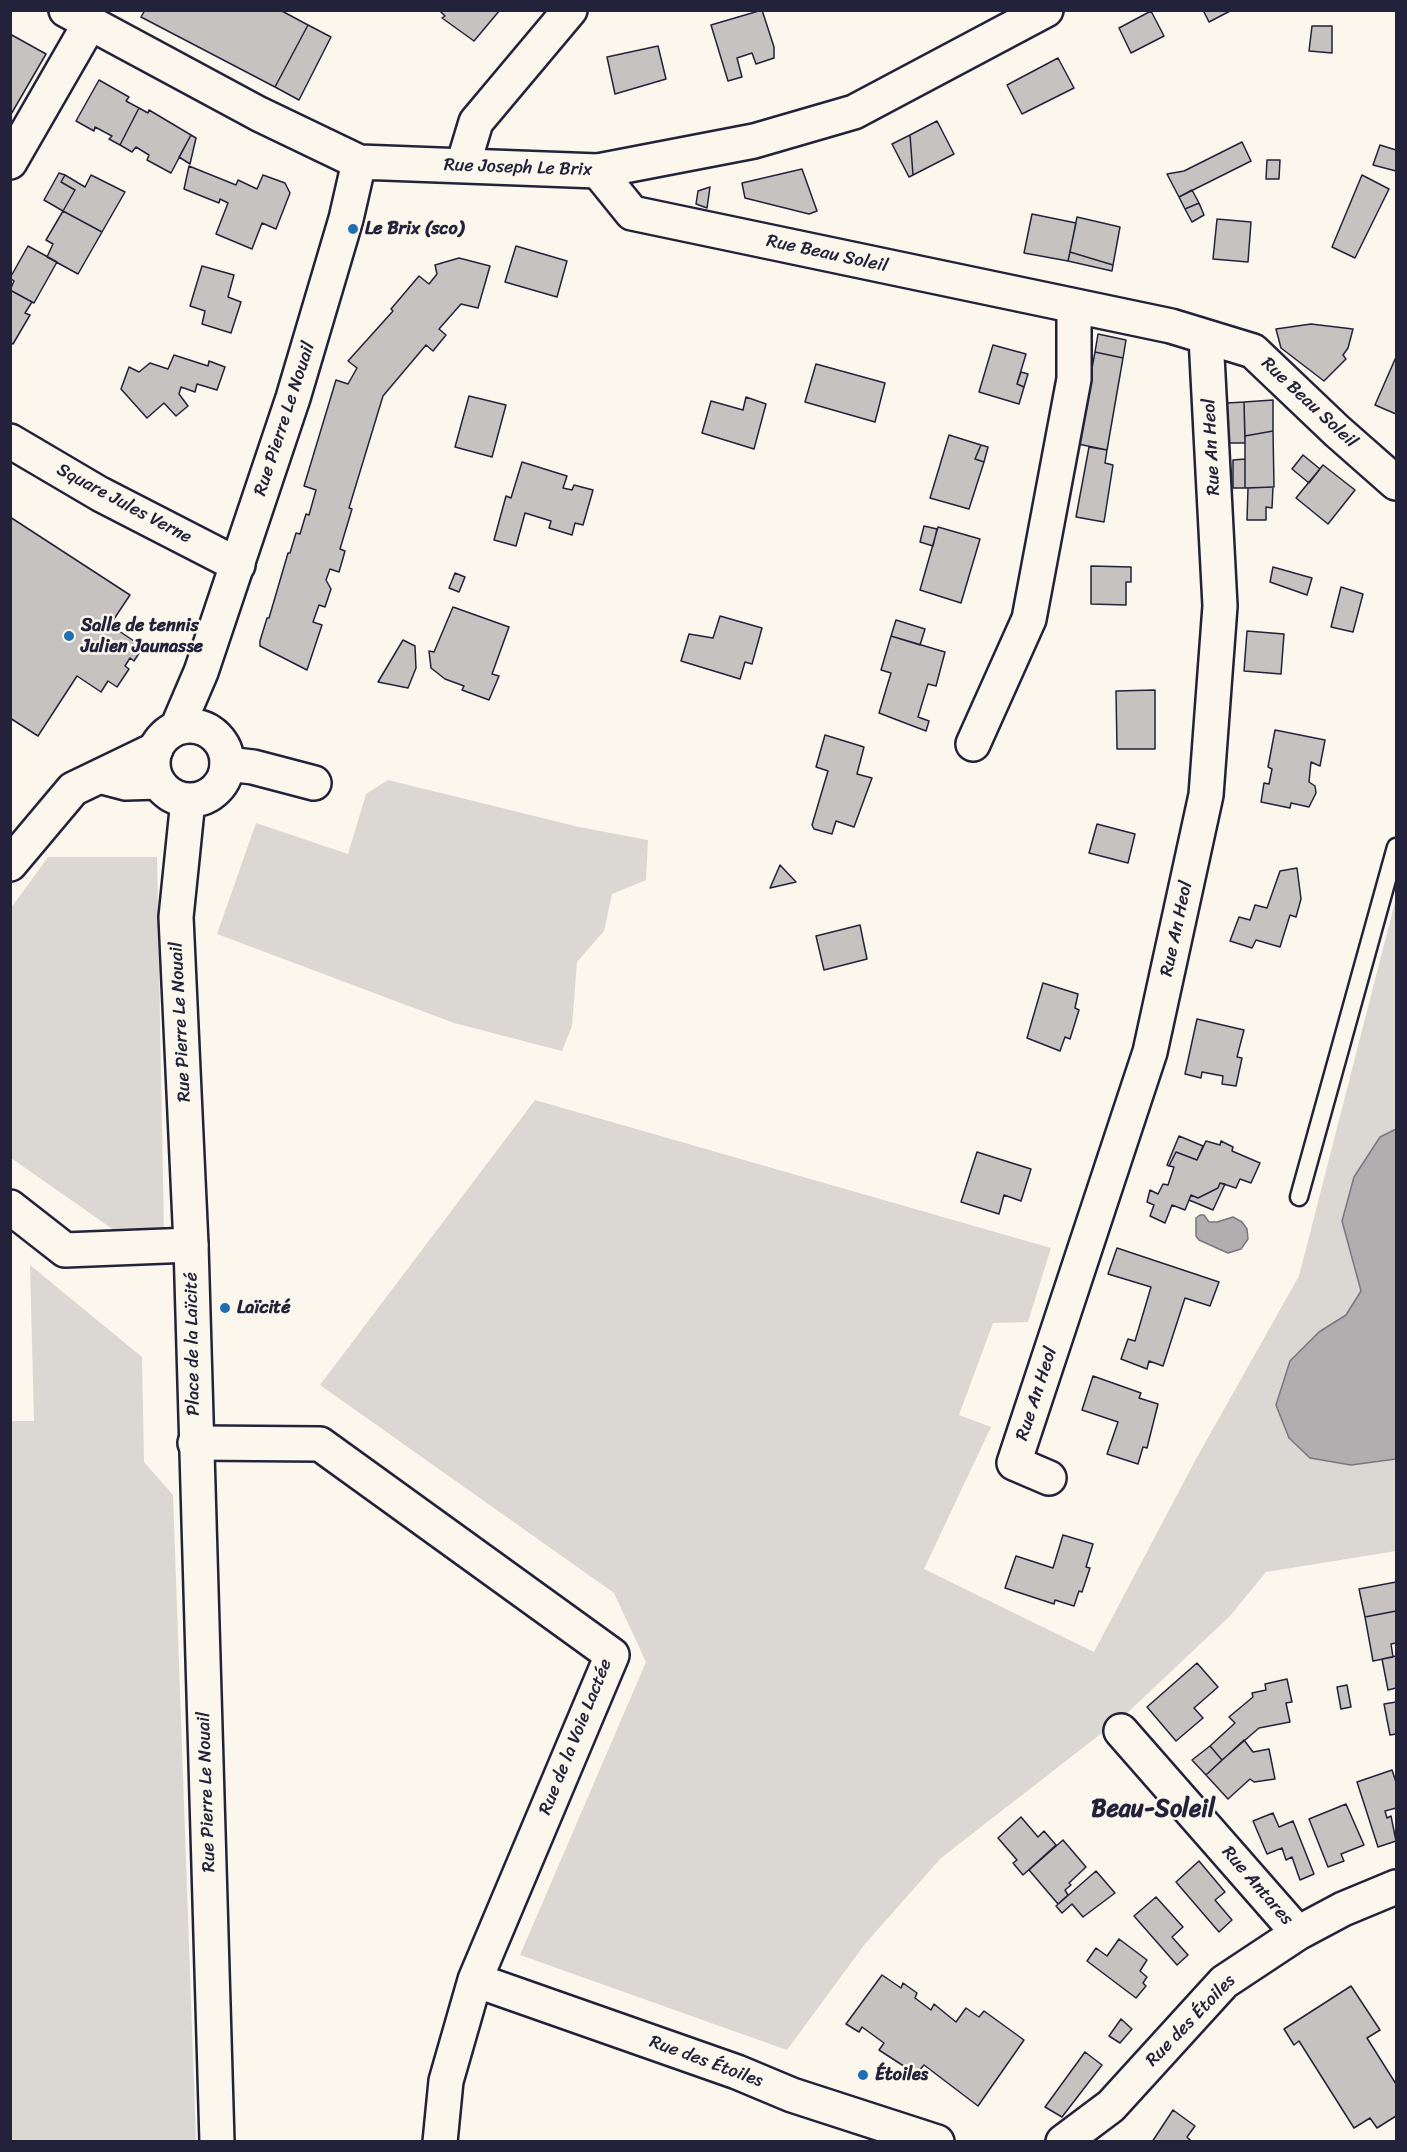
<!DOCTYPE html>
<meta charset="utf-8">
<style>
body{margin:0}
#map{position:relative;width:1407px;height:2152px;overflow:hidden;background:#fbf7ec;font-family:Sriracha,sans-serif}
canvas{display:block}
.frame{position:absolute;inset:0;border:12px solid #22223b;pointer-events:none}
</style>
<div id="map">
<canvas width="1407" height="2152"></canvas>
<div class="frame"></div>
</div>
<script>
const ctx = document.querySelector('canvas').getContext('2d');
ctx.lineJoin = 'round';
function fillPath(path, color) {
  ctx.fillStyle = color;
  ctx.fill(path, 'evenodd');
}
function poly(rows) {
  const path = new Path2D();
  for (const r of rows) {
    if (r.length === 3) {
      path.moveTo(r[0] + r[2], r[1]);
      path.arc(r[0], r[1], r[2], 0, 2 * Math.PI);
      continue;
    }
    path.moveTo(r[0], r[1]);
    for (let i = 2; i < r.length; i += 2) path.lineTo(r[i], r[i + 1]);
  }
  return path;
}
function trace(path, color, width, dash) {
  ctx.strokeStyle = color;
  ctx.lineWidth = width;
  ctx.lineCap = dash ? 'butt' : 'round';
  ctx.setLineDash(dash || []);
  ctx.stroke(path);
}
function label(font, color, halo, rows, align = 'center') {
  ctx.font = font + ' Sriracha,sans-serif';
  ctx.lineWidth = 5;
  ctx.setLineDash([]);
  ctx.textBaseline = 'middle';
  ctx.strokeStyle = halo;
  ctx.fillStyle = color;
  for (const [text, x, y, turn = 0] of rows) {
    ctx.save();
    ctx.translate(x, y);
    ctx.rotate((+turn || 0) * Math.PI / 180);
    ctx.textAlign = isNaN(turn) ? turn : align;
    if (halo) ctx.strokeText(text, 0, 0);
    ctx.fillText(text, 0, 0);
    ctx.restore();
  }
}
fillPath(poly([
 [388,780,579,827,648,840,646,880,612,894,604,931,577,962,572,1026,562,1051,454,1023,217,934,256,823,348,854,366,794],
 [48,857,157,857,164,1233,131,1242,11,1158,11,908],
 [1396,898,1396,1551,1266,1572,1230,1616,1125,1715,941,1858,865,1944,787,2050,520,1955,646,1662,614,1593,320,1385,535,1100,1051,1248,1028,1322,993,1323,959,1415,991,1427,924,1569,1094,1652,1196,1459,1299,1276],
 [30,1265,142,1357,144,1462,173,1495,196,2141,11,2141,10,1421,34,1421]
]), '#dbd8d3');
const water = poly([
 [1396,1129,1396,1459,1351,1465,1310,1458,1289,1438,1276,1405,1290,1361,1319,1332,1346,1315,1361,1291,1342,1221,1354,1177,1380,1137,1396,1129],
 [1200,1215,1204,1215,1209,1222,1217,1222,1233,1217,1242,1222,1247,1229,1248,1239,1241,1249,1228,1253,1199,1240,1196,1236,1196,1218,1200,1215]
]);
fillPath(water, '#b1aeb0');
trace(water, '#787681', 1.5);
const building = poly([
 [145,10,280,10,308,25,275,87,141,17,145,10],
 [439,10,500,10,474,41,442,18,445,16,439,10],
 [762,10,774,47,774,58,756,64,752,53,737,58,742,77,728,81,711,25,762,10],
 [1203,10,1232,10,1209,22,1203,10],
 [1151,11,1164,36,1131,53,1119,28,1151,11],
 [308,25,331,37,299,100,275,87,308,25],
 [1312,26,1332,26,1332,53,1309,51,1312,26],
 [10,34,46,54,10,116,10,34],
 [658,46,666,79,615,94,607,57,658,46],
 [1058,58,1074,88,1022,114,1007,85,1058,58],
 [99,80,129,97,126,101,139,108,120,145,109,139,112,136,95,127,94,131,76,121,99,80],
 [139,108,148,113,149,110,191,135,171,173,147,160,149,155,136,147,132,152,120,145,139,108],
 [937,121,954,154,913,175,910,135,937,121],
 [191,135,196,138,190,164,179,157,191,135],
 [910,135,913,175,909,177,892,144,910,135],
 [1242,142,1251,161,1179,197,1167,174,1184,171,1242,142],
 [1380,145,1396,150,1396,171,1373,165,1380,145],
 [1267,160,1280,160,1279,179,1266,179,1267,160],
 [189,166,236,185,238,180,257,189,263,175,285,183,290,193,276,229,262,223,252,249,216,234,228,203,220,199,219,203,184,189,189,166],
 [802,169,817,211,809,214,745,198,742,183,802,169],
 [59,173,65,175,61,182,75,190,63,211,44,200,59,173],
 [65,175,85,187,91,175,125,192,102,232,63,211,75,190,61,182,65,175],
 [1362,175,1389,189,1355,258,1332,247,1362,175],
 [710,187,707,208,696,204,698,191,710,187],
 [1192,190,1199,203,1185,209,1179,197,1192,190],
 [1199,203,1204,215,1192,222,1185,209,1199,203],
 [63,211,102,232,78,274,47,257,53,244,46,240,63,211],
 [1032,214,1076,223,1068,261,1024,253,1032,214],
 [1077,217,1120,227,1113,265,1070,252,1077,217],
 [1217,219,1251,222,1248,262,1213,259,1217,219],
 [28,246,57,262,34,303,10,290,14,281,10,278,28,246],
 [516,246,567,261,557,297,505,282,516,246],
 [1070,252,1113,265,1112,271,1068,261,1070,252],
 [459,258,490,266,478,308,461,304,439,329,446,335,433,351,426,345,383,396,349,508,352,509,340,549,345,551,339,572,330,569,326,580,331,589,325,607,319,605,313,622,322,625,307,670,260,646,260,641,267,618,269,618,288,553,290,553,296,533,300,534,306,514,309,515,316,490,304,486,336,380,348,384,357,368,348,361,393,311,391,309,419,276,429,284,437,274,435,265,459,258],
 [202,266,234,275,228,297,241,302,231,333,202,324,205,311,190,306,202,266],
 [10,290,32,302,25,313,30,315,13,344,10,342,10,290],
 [1311,324,1353,329,1348,348,1343,355,1346,359,1324,381,1281,348,1276,329,1311,324],
 [1098,334,1126,340,1123,358,1095,352,1098,334],
 [993,345,1026,354,1017,384,1024,387,1019,404,979,392,993,345],
 [1095,352,1123,358,1107,450,1078,444,1095,352],
 [174,355,208,366,209,361,225,367,217,390,197,384,195,392,181,387,179,394,188,406,176,416,164,403,147,418,121,389,129,367,139,372,150,363,168,369,174,355],
 [1396,357,1396,414,1375,405,1396,357],
 [816,364,885,383,875,422,805,402,816,364],
 [1021,372,1028,374,1024,387,1017,384,1021,372],
 [469,396,506,405,492,457,455,447,469,396],
 [746,397,766,404,754,449,702,433,711,401,743,410,746,397],
 [1273,400,1273,431,1245,436,1244,402,1273,400],
 [1244,402,1245,443,1228,443,1227,403,1244,402],
 [1273,431,1274,487,1245,488,1245,436,1273,431],
 [949,435,981,445,975,459,984,462,969,509,930,498,949,435],
 [981,445,988,447,984,462,975,459,981,445],
 [1089,447,1107,450,1105,463,1113,465,1104,522,1076,517,1089,447],
 [1303,455,1320,469,1309,483,1292,469,1303,455],
 [1245,459,1245,488,1233,488,1233,460,1245,459],
 [522,462,567,476,563,488,572,490,574,485,593,490,583,525,575,523,572,535,549,528,551,521,525,513,516,546,494,540,506,496,511,498,522,462],
 [1323,465,1355,490,1328,524,1296,498,1323,465],
 [1273,487,1272,508,1266,507,1266,520,1247,520,1248,488,1273,487],
 [10,517,130,595,110,625,143,647,134,661,130,658,125,666,129,669,117,687,108,681,101,692,77,676,38,736,10,718,10,517],
 [924,526,937,529,933,546,920,542,924,526],
 [938,527,980,539,961,603,920,590,938,527],
 [1091,566,1131,567,1131,582,1126,582,1126,605,1091,604,1091,566],
 [1273,567,1312,578,1307,595,1270,582,1273,567],
 [455,573,465,577,459,592,449,588,455,573],
 [1341,587,1363,594,1353,632,1331,627,1341,587],
 [453,607,509,627,492,674,499,676,489,700,462,690,464,686,445,679,431,668,429,651,434,652,453,607],
 [720,616,762,628,752,664,745,662,740,679,681,661,689,634,713,638,720,616],
 [896,620,925,629,920,645,891,636,896,620],
 [1247,631,1284,634,1281,674,1244,671,1247,631],
 [891,636,945,652,936,686,928,684,918,717,929,721,926,731,879,713,891,673,881,670,891,636],
 [403,640,415,646,416,668,408,688,378,682,403,640],
 [1155,690,1155,749,1117,749,1116,691,1155,690],
 [1275,730,1325,740,1320,766,1311,762,1309,782,1315,786,1316,793,1309,807,1291,803,1290,808,1261,802,1264,783,1269,784,1272,769,1268,767,1275,730],
 [825,735,864,747,857,774,872,778,854,827,836,821,832,834,814,829,812,825,828,771,816,767,825,735],
 [1097,824,1135,834,1128,863,1089,853,1097,824],
 [780,865,796,882,770,888,780,865],
 [1297,868,1301,899,1296,917,1290,915,1280,947,1256,940,1252,948,1230,941,1239,917,1250,920,1255,905,1267,908,1280,871,1297,868],
 [860,925,867,959,824,970,816,936,860,925],
 [1043,983,1078,994,1075,1008,1079,1010,1070,1039,1065,1037,1060,1051,1027,1038,1043,983],
 [1197,1019,1244,1030,1237,1057,1242,1058,1236,1086,1222,1084,1223,1076,1202,1072,1201,1078,1185,1074,1197,1019],
 [1179,1136,1203,1146,1197,1160,1176,1152,1169,1166,1167,1165,1179,1136],
 [1206,1141,1220,1145,1221,1141,1233,1147,1232,1151,1260,1163,1251,1183,1240,1179,1236,1188,1220,1183,1218,1188,1198,1198,1191,1195,1185,1210,1172,1205,1165,1223,1150,1216,1154,1205,1147,1202,1150,1190,1158,1194,1163,1184,1168,1185,1174,1167,1169,1166,1176,1152,1197,1160,1206,1141],
 [977,1152,1031,1169,1021,1201,1004,1195,999,1214,961,1202,977,1152],
 [1220,1183,1225,1184,1213,1210,1189,1200,1191,1195,1198,1198,1218,1188,1220,1183],
 [1117,1248,1219,1282,1210,1306,1185,1298,1163,1366,1149,1361,1147,1369,1121,1359,1128,1339,1135,1341,1151,1287,1108,1274,1117,1248],
 [1093,1376,1141,1393,1139,1398,1158,1404,1147,1448,1143,1447,1138,1464,1107,1454,1118,1422,1082,1410,1093,1376],
 [1063,1535,1093,1544,1086,1567,1090,1568,1082,1592,1079,1591,1074,1606,1055,1600,1054,1604,1005,1588,1016,1556,1053,1568,1063,1535],
 [1396,1582,1396,1611,1365,1617,1359,1589,1396,1582],
 [1396,1611,1396,1643,1391,1644,1393,1657,1373,1661,1365,1617,1396,1611],
 [1396,1656,1396,1688,1388,1690,1382,1659,1396,1656],
 [1197,1663,1218,1687,1194,1708,1203,1718,1176,1741,1147,1707,1197,1663],
 [1287,1679,1292,1702,1286,1703,1290,1722,1259,1728,1222,1760,1210,1746,1235,1723,1229,1717,1253,1697,1252,1693,1266,1690,1265,1684,1287,1679],
 [1347,1685,1351,1707,1341,1709,1337,1687,1347,1685],
 [1396,1702,1396,1734,1390,1735,1384,1704,1396,1702],
 [1244,1740,1253,1752,1269,1749,1275,1779,1254,1782,1250,1779,1228,1799,1206,1775,1244,1740],
 [1210,1746,1222,1760,1206,1775,1192,1760,1210,1746],
 [1392,1770,1396,1782,1396,1808,1385,1811,1387,1818,1391,1816,1396,1841,1378,1847,1357,1782,1392,1770],
 [1346,1804,1364,1845,1341,1854,1344,1861,1328,1867,1309,1819,1346,1804],
 [1273,1813,1279,1827,1293,1821,1314,1874,1300,1880,1292,1857,1286,1860,1282,1848,1267,1854,1253,1821,1273,1813],
 [1021,1817,1038,1837,1044,1831,1056,1845,1023,1875,1013,1863,1017,1860,998,1838,1021,1817],
 [1063,1840,1086,1867,1069,1883,1071,1885,1065,1890,1068,1895,1058,1904,1029,1870,1063,1840],
 [1199,1861,1225,1892,1215,1900,1232,1920,1219,1932,1176,1882,1199,1861],
 [1096,1871,1115,1893,1083,1917,1072,1904,1062,1913,1056,1906,1096,1871],
 [1156,1897,1183,1927,1172,1937,1188,1955,1177,1965,1134,1916,1156,1897],
 [1119,1939,1147,1960,1140,1971,1147,1977,1143,1983,1146,1986,1136,1998,1087,1961,1096,1948,1107,1956,1119,1939],
 [882,1975,901,1988,903,1983,917,1993,915,1998,931,2010,934,2004,956,2022,966,2008,979,2017,984,2011,1024,2040,978,2106,924,2065,916,2074,879,2050,884,2043,862,2027,859,2032,846,2024,882,1975],
 [1351,1986,1380,2030,1367,2038,1396,2084,1396,2116,1377,2128,1370,2118,1354,2128,1299,2041,1294,2045,1284,2029,1351,1986],
 [1121,2019,1132,2029,1120,2043,1109,2036,1121,2019],
 [1085,2052,1102,2065,1062,2117,1045,2107,1085,2052],
 [1173,2110,1195,2126,1187,2137,1192,2142,1152,2142,1173,2110]
]);
fillPath(building, '#c6c2c0');
trace(building, '#22223b', 1.5);
const service = poly([
 [1299,1197,1396,847]
]);
const minor = poly([
 [10,162,90,23],
 [463,165,476,122,570,10],
 [598,171,632,213,1171,326,1253,351,1337,431,1396,483],
 [10,441,100,494,238,565],
 [973,744,1029,619,1074,379,1074,306],
 [227,764,253,767,314,783],
 [103,777,126,783,158,782],
 [10,864,73,789,156,749],
 [10,1207,65,1250,191,1245],
 [195,1443,320,1444,612,1655,475,1980,446,2081,440,2142],
 [1049,1478,1014,1463,1150,1052,1206,795,1220,606,1206,337],
 [1121,1731,1298,1933],
 [475,1980,737,2072,792,2095,937,2142],
 [1063,2142,1111,2106,1224,1982,1298,1933,1343,1909,1396,1887]
]);
const tertiary = poly([
 [66,10,259,114,359,162,598,171,754,141,854,112,1046,10],
 [190,763,37],
 [177,728,201,672,293,398,346,219,359,162],
 [188,800,176,917,191,1245,217,2142]
]);
trace(service, '#22223b', 21);
trace(minor, '#22223b', 38);
trace(tertiary, '#22223b', 38);
trace(service, '#fbf7ec', 16);
trace(minor, '#fbf7ec', 33);
trace(tertiary, '#fbf7ec', 33);
for (const [x, y, r, color] of [
 [353,229,6,"#1f6fb2"],
 [69,636,6,"#1f6fb2"],
 [225,1308,6,"#1f6fb2"],
 [863,2075,6,"#1f6fb2"]
]) {
  const dot = new Path2D();
  dot.arc(x, y, r, 0, 2 * Math.PI);
  ctx.fillStyle = color;
  ctx.fill(dot);
  trace(dot, '#fbf7ec', 2);
}
label('18px', '#22223b', '#fbf7ec', [
 ["Rue Joseph Le Brix",518,168,2],
 ["Rue Beau Soleil",827,254,12],
 ["Rue Beau Soleil",1309,403,43],
 ["Rue Pierre Le Nouail",285,419,-72],
 ["Rue An Heol",1212,447,-93],
 ["Square Jules Verne",124,504,28],
 ["Rue An Heol",1177,929,-78],
 ["Rue Pierre Le Nouail",181,1022,-93],
 ["Place de la Laïcité",193,1344,-91],
 ["Rue An Heol",1037,1394,-72],
 ["Rue de la Voie Lactée",576,1737,-68],
 ["Rue Pierre Le Nouail",207,1792,-92],
 ["Rue Antares",1257,1886,49],
 ["Rue des Étoiles",1191,2021,-46],
 ["Rue des Étoiles",706,2062,20]
]);
label('bold 18px', '#22223b', '#fbf7ec', [
 ["Le Brix (sco)",365,229],
 ["Salle de tennis",81,626],
 ["Julien Jaunasse",81,647],
 ["Laïcité",237,1308],
 ["Étoiles",875,2075]
], 'left');
label('bold 24px', '#22223b', '#fbf7ec', [
 ["Beau-Soleil",1153,1810]
]);
</script>
